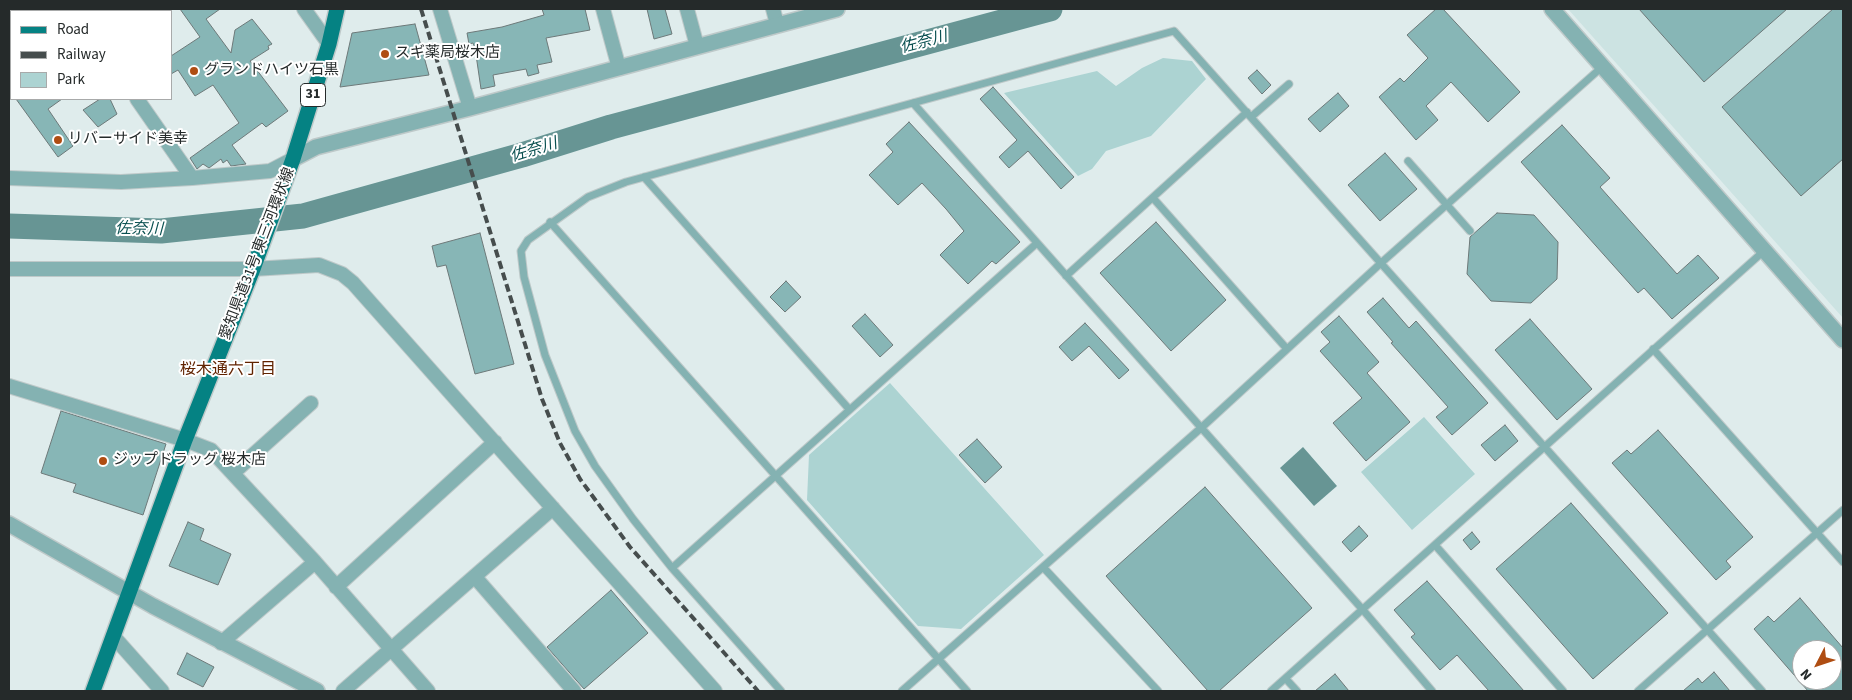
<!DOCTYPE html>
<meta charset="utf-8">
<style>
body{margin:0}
#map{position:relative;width:1852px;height:700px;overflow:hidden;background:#dfecec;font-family:"Source Sans 3",sans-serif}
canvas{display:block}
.frame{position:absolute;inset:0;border:10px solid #252a2a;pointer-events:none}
.legend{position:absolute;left:10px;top:10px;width:162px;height:90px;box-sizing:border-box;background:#fff;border:1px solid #a8aaaa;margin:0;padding:6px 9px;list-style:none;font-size:15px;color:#252a2a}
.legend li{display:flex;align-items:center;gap:10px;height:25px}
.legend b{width:25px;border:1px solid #a8aaaa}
.north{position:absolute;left:1792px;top:640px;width:50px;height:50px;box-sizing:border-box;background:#fff;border:1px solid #a8aaaa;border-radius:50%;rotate:229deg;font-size:14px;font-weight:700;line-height:20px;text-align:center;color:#252a2a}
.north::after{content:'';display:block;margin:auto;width:18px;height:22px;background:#af4d12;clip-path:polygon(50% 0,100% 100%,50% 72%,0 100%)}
</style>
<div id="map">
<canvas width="1852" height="700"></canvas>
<div class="frame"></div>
<ul class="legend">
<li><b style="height:6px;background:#058283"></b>Road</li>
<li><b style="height:6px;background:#464d4d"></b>Railway</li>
<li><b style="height:14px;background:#acd3d2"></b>Park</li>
</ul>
<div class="north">N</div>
</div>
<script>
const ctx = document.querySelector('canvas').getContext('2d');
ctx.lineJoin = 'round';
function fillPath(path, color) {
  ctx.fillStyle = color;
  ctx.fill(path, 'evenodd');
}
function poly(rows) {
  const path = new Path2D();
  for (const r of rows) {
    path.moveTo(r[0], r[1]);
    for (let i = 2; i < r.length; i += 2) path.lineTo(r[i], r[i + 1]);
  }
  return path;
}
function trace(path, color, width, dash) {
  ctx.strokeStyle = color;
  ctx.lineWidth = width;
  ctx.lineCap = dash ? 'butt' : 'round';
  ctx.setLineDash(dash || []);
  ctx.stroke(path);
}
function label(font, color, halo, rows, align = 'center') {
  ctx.font = font + ' "Source Sans 3","Noto Sans JP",sans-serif';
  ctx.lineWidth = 4;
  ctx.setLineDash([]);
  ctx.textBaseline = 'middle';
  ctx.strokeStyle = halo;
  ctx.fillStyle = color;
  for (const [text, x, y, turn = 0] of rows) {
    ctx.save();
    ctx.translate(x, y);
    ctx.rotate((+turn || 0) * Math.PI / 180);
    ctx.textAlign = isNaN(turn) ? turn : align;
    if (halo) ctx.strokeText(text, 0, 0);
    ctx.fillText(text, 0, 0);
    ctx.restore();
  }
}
fillPath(poly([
 [1568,9,1843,9,1843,318]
]), '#cce3e2');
fillPath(poly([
 [1163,58,1192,61,1206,79,1151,136,1106,151,1092,169,1078,176,1004,93,1097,71,1116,86,1142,68],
 [890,383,1044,555,961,629,918,626,807,500,809,455],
 [1424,417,1475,474,1412,530,1361,472]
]), '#acd3d2');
fillPath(poly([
 [1303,447,1337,486,1314,506,1280,468]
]), '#679594');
trace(poly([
 [9,226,161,231,303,216,522,155,611,127,1050,9]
]), '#679594', 25);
const building = poly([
 [180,9,220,9,206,19,231,53,235,30,252,19,272,44,268,46,269,49,250,61,288,111,266,127,262,123,232,145,246,164,231,166,227,160,223,163,221,159,209,168,203,164,197,169,190,158,239,123,213,85,195,96,178,70,171,74,171,56,200,37,180,9],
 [542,9,585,9,590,30,546,38,552,62,537,65,539,73,528,76,526,69,493,75,495,86,481,89,475,48,473,43,469,44,467,33,502,27,544,15,542,9],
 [647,9,665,9,672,34,654,39,647,9],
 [1436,9,1443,9,1520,92,1488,122,1451,82,1426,106,1438,120,1416,140,1379,97,1400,78,1404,82,1428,58,1407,35,1436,9],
 [1639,9,1787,9,1704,82,1639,9],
 [1833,9,1843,9,1843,159,1801,196,1722,107,1833,9],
 [415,24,429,75,340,87,352,33,415,24],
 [1257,70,1271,85,1262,94,1248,78,1257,70],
 [993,87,1074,177,1061,189,1028,151,1009,168,999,157,1017,140,980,99,993,87],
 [1338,93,1349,106,1320,132,1308,119,1338,93],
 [16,99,62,99,48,109,73,146,58,157,16,99],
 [100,99,110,99,117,114,98,127,83,110,100,99],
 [909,122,1020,242,996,264,992,261,968,284,940,255,964,231,946,209,922,183,898,205,869,175,893,152,886,144,909,122],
 [1562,125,1610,178,1600,187,1677,274,1698,255,1719,278,1672,319,1644,288,1638,293,1521,162,1562,125],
 [1385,153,1417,189,1380,221,1348,185,1385,153],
 [1497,213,1534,215,1558,242,1557,279,1531,303,1491,301,1467,274,1470,237,1497,213],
 [1156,222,1226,300,1171,351,1100,273,1156,222],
 [480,233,514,364,475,374,446,265,437,267,432,246,480,233],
 [786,281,801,297,785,312,770,297,786,281],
 [1383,298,1409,328,1416,321,1488,403,1452,435,1436,417,1448,407,1391,343,1393,342,1367,312,1383,298],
 [865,314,893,345,880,357,852,326,865,314],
 [1339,316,1379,362,1367,373,1410,422,1366,461,1333,423,1362,398,1320,351,1330,342,1321,332,1339,316],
 [1530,319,1592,389,1557,420,1495,350,1530,319],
 [1085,323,1129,370,1119,379,1089,346,1072,361,1059,347,1085,323],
 [61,411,166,444,143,515,73,492,76,484,41,473,61,411],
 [1505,425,1518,441,1495,461,1481,445,1505,425],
 [1658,430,1753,537,1726,561,1731,567,1716,580,1612,463,1627,450,1631,454,1658,430],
 [977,439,1002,467,985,483,959,455,977,439],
 [1205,487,1312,608,1219,691,1208,691,1106,576,1205,487],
 [1571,503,1668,613,1593,679,1496,569,1571,503],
 [188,522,204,529,200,540,231,554,218,585,169,566,188,522],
 [1359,526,1368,536,1351,552,1342,542,1359,526],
 [1472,532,1480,542,1471,550,1463,540,1472,532],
 [1427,581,1451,608,1524,691,1489,691,1457,655,1440,670,1411,637,1415,634,1394,610,1427,581],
 [611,590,648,633,584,689,547,647,611,590],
 [1800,598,1843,648,1843,691,1808,691,1754,629,1768,616,1774,622,1800,598],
 [1802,650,1832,650,1832,680,1802,680,1802,650],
 [187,653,214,667,203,687,177,674,187,653],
 [1714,672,1730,691,1683,691,1698,678,1702,683,1714,672],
 [1335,674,1349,691,1315,691,1335,674]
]);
fillPath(building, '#87b6b6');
trace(building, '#6d7979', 1);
const service = poly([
 [913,103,1363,610,1432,691],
 [1251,117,1289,84],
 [1408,161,1470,231],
 [644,177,849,409],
 [1153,198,1287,349],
 [550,222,967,691],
 [1066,276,1247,112],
 [1653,349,1843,562],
 [1435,545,1563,691],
 [1043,567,1158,691],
 [672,568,1037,243],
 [1286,679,1297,691],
 [781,691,672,568,633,519,595,466,575,431,545,355,524,277,521,251,528,240,588,197,626,182,1174,31,1762,691],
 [902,691,1201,428,1381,263,1602,67],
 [1271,691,1765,250],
 [1638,691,1843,510]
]);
const minor = poly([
 [76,9,77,11],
 [304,9,329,44],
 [440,9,470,108],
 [603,9,619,68],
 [687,9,697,46],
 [773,9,777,24],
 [137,99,192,178],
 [9,178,121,182,192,178,270,171,293,159],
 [9,269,253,269,319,265,342,274,353,283,715,691],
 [9,386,185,440,211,450,315,562,428,691],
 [233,473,311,403],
 [475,577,574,691],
 [336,587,495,442],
 [114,637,162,691],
 [221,643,315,562],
 [343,691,553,508]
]);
const tertiary = poly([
 [1552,9,1843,340],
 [293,159,316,147,470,108,837,9],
 [9,524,153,606,317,691]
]);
const primary = poly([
 [93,691,185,440,253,269,293,159,329,44,337,9]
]);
trace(service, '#bec9c9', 9);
trace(minor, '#bec9c9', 16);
trace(tertiary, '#bec9c9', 18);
trace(primary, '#bec9c9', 18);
trace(service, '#84b2b2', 7);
trace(minor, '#84b2b2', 14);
trace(tertiary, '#84b2b2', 15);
trace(primary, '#058283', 15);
trace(poly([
 [421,9,542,399,560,443,580,479,630,547,758,691]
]), '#464d4d', 4, [8, 4]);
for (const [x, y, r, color] of [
 [385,54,5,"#af4d12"],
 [194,71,5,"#af4d12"],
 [58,140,5,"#af4d12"],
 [103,461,5,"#af4d12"]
]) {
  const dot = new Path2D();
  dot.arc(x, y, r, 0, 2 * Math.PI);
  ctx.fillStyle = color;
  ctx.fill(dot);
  trace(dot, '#fff', 2);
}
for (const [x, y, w] of [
 [313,95,25]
]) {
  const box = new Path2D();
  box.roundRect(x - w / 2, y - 11.5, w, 23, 4);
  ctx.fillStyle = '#fff';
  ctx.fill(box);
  trace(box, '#252a2a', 1);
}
label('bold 14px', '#252a2a', null, [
 ["31",313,95]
]);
label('15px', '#252a2a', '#fff', [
 ["スギ薬局桜木店",395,54],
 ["グランドハイツ石黒",204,71],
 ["リバーサイド美幸",68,140],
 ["ジップドラッグ 桜木店",113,461]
], 'left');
label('15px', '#252a2a', '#fff', [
 ["愛知県道31号 東三河環状線",258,254,-69]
]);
label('italic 16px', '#0a5051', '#fff', [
 ["佐奈川",924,43,-15],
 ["佐奈川",534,151,-17],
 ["佐奈川",139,230,1]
]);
label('16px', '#612300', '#fff', [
 ["桜木通六丁目",228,370]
]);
</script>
